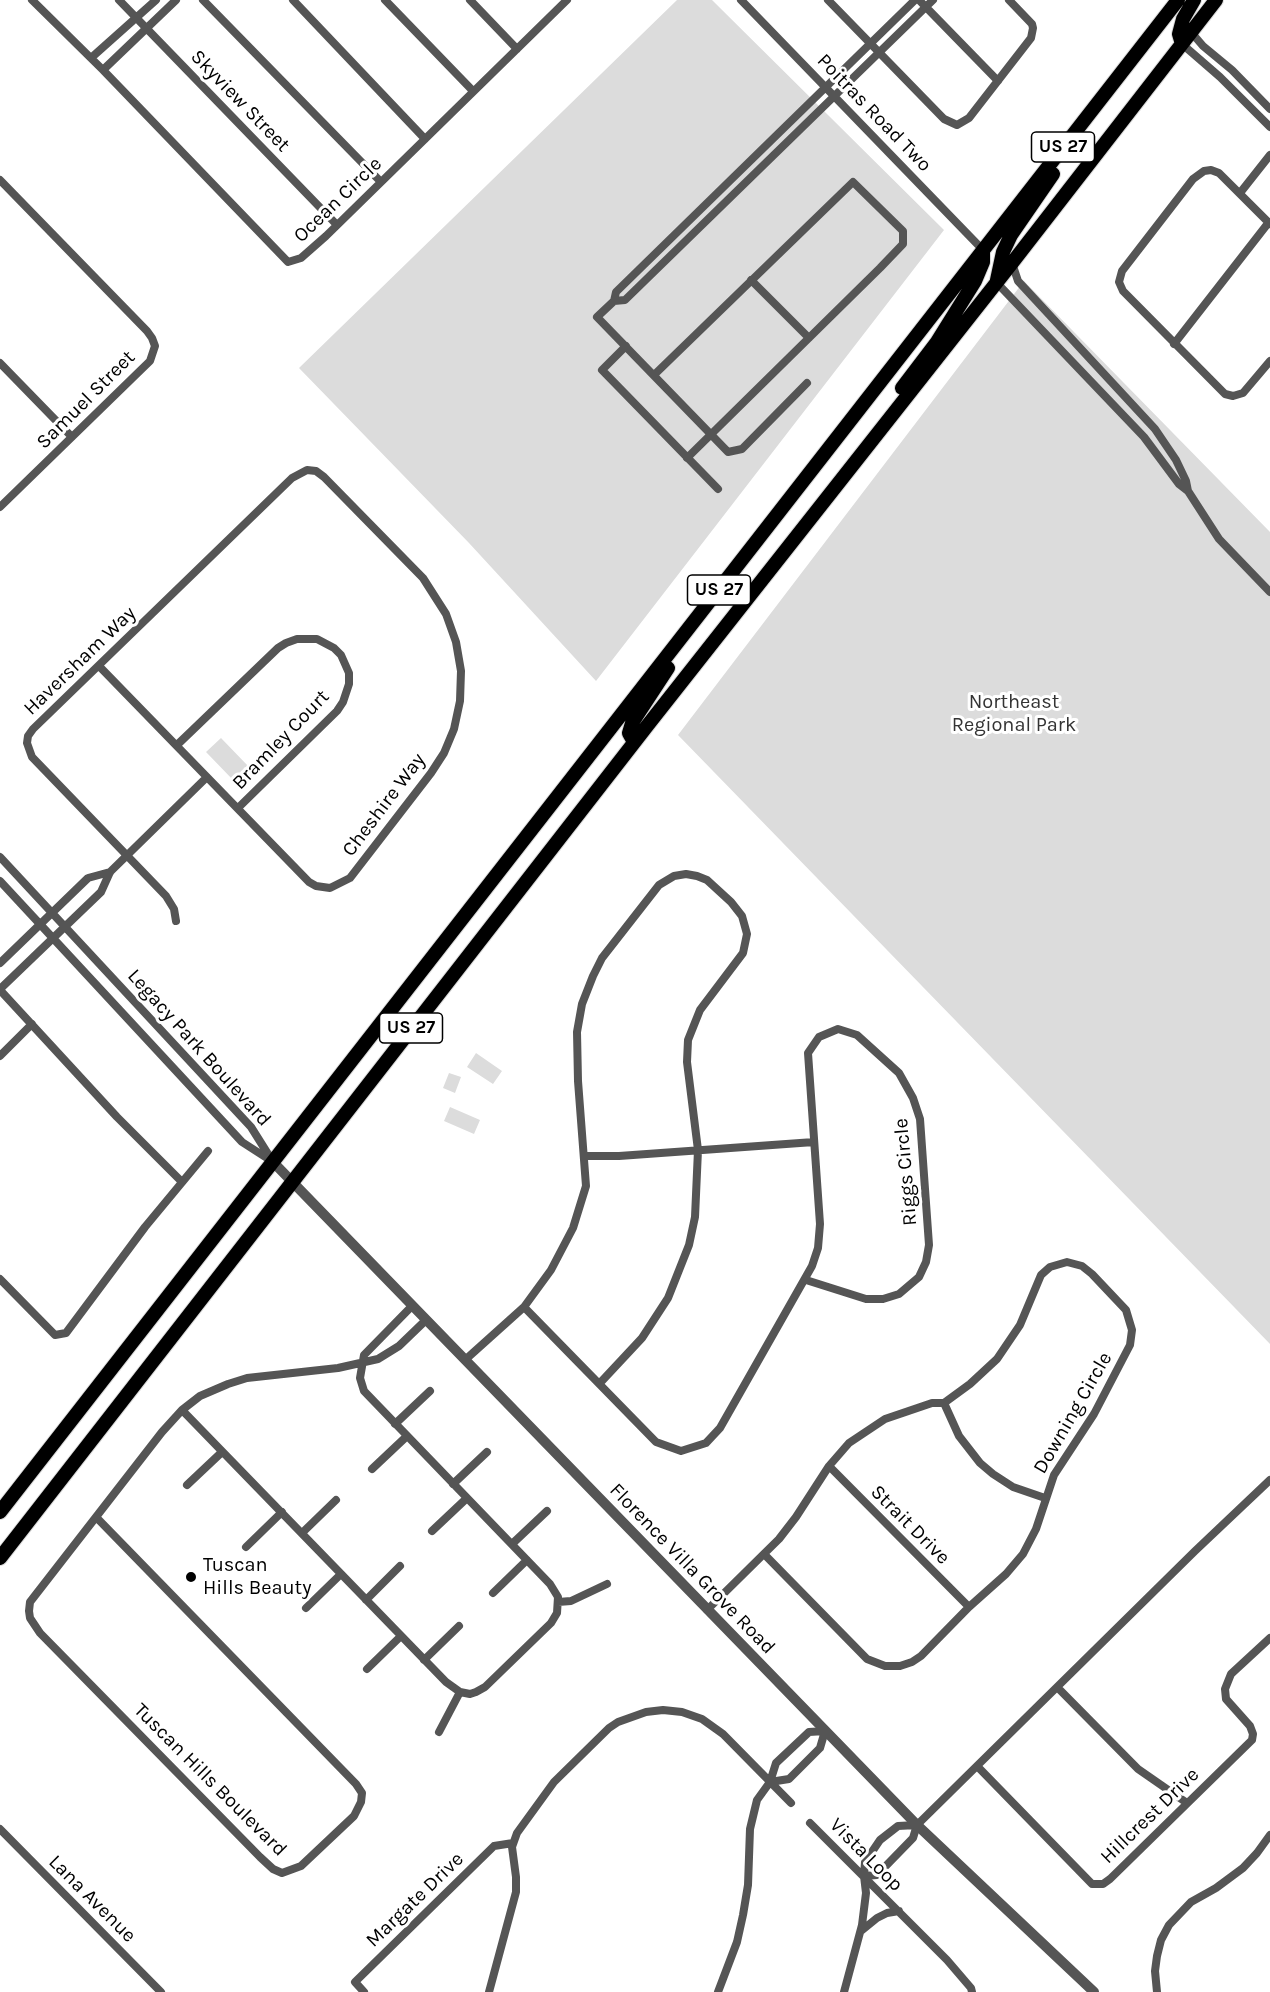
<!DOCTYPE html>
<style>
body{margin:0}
canvas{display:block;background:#fff}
</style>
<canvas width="1270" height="1992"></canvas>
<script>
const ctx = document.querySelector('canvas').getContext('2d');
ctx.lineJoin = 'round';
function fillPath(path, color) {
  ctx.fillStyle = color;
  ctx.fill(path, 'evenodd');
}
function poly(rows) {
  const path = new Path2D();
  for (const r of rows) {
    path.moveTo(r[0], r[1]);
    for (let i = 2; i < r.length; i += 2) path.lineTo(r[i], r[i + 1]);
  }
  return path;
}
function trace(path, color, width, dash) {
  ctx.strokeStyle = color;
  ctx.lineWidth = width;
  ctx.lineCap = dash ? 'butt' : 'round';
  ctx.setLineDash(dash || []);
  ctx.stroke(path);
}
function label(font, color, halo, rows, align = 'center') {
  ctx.font = font + ' Karla,sans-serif';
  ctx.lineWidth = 6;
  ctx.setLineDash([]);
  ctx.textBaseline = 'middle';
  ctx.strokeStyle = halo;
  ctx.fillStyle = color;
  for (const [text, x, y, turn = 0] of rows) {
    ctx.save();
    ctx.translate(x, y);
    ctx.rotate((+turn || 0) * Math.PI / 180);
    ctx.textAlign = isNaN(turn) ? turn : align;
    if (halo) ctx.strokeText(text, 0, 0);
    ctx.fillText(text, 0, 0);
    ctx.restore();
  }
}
fillPath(poly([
 [677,0,712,0,944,230,596,681,469,543,299,368],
 [1024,281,1270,532,1270,1344,678,735],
 [221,738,249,767,234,781,206,752],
 [476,1053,502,1071,493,1084,467,1067],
 [449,1073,461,1077,455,1093,443,1088],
 [450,1107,480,1120,474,1134,444,1121]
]), '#dcdcdc');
const trunk = poly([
 [1182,44,1179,34,1183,19,1194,0],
 [997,280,1003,252,1011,235,1053,174],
 [902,388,937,342,975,281,983,262,983,250],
 [634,742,629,733,632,723,668,668],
 [0,1512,1178,0],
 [0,1558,647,726,1012,263,1216,0]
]);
trace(trunk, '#dbdbdb', 16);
trace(poly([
 [32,0,103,70,288,262,301,258,326,236,567,0],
 [119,0,337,225],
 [203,0,381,182],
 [293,0,425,139],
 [385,0,473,91],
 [470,0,517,49],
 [741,0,983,250],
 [828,0,944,119,957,125,969,118,1031,38,1033,28,1032,24,1009,0],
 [915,0,616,292,614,301,625,300,933,0],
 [919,0,998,81],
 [1191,32,1203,46,1232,70,1270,109],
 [1182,44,1220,77,1270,127],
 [91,58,156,0],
 [103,70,176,0],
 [0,180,147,331,152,338,155,346,150,361,0,507],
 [1240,193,1270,155],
 [1270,224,1219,173,1211,170,1204,171,1193,179,1122,271,1119,282,1123,291,1225,394,1233,396,1243,393,1270,361],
 [1012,263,1018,281,1155,429,1176,460,1186,481,1188,491],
 [751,280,809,338],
 [997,283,1144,437,1179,484,1188,491,1219,539,1270,592],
 [614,301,597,317,728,452,742,449,807,383],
 [1174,344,1269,222],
 [626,346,602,370,718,489],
 [0,363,72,437],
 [654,375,853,182,903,231,903,244,880,268,687,458],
 [99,666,309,882,316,886,330,888,350,878,431,773,444,753,454,729,460,701,461,671,456,642,446,614,423,578,324,477,316,471,307,470,292,478,33,729,28,736,27,743,32,757,166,896,174,909,176,921],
 [177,745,278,648,286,643,297,639,317,639,334,648,341,655,349,673,349,684,343,702,337,711,238,808],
 [0,857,251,1127,273,1162],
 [0,881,242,1142,273,1162],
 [0,963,88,878,110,872],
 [0,989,101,892,110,872,207,777],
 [0,990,117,1117,182,1182],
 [0,1056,32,1024],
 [585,1156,619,1156,814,1142],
 [0,1279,55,1335,66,1333,145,1227,208,1151],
 [524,1307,656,1442,681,1451,706,1443,720,1428,812,1266,818,1248,820,1224,808,1053,819,1037,838,1029,857,1035,899,1073,913,1098,920,1119,929,1245,926,1262,919,1277,899,1294,883,1299,866,1299,806,1280],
 [465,1360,524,1307,551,1270,573,1228,586,1186,578,1081,577,1032,582,1004,593,976,602,958,659,885,674,876,686,874,697,876,707,880,731,902,742,916,747,934,743,953,700,1010,688,1040,687,1062,698,1150,695,1217,689,1245,668,1298,642,1338,600,1383],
 [944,1403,959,1436,980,1463,993,1474,1013,1487,1045,1498],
 [182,1410,446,1682,460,1692,470,1694,476,1692,485,1687,551,1623,557,1613,558,1597,550,1584,364,1391,360,1378,364,1355,412,1306],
 [395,1424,430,1391],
 [829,1466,969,1607],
 [372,1469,407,1436],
 [453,1484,487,1452],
 [187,1485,222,1452],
 [96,1517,356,1784,362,1793,361,1802,354,1816,301,1866,282,1873,273,1869,260,1857,40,1633,30,1618,29,1611,30,1602,162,1432,182,1410,200,1396,228,1384,247,1378,338,1368,378,1359,399,1346,426,1320],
 [432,1531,467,1498],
 [302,1533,336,1500],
 [512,1544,547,1511],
 [246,1547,282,1512],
 [493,1593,527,1560],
 [366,1600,400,1566],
 [558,1602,571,1601,607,1584],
 [306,1608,341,1574],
 [707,1610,779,1539,796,1517,829,1466,849,1443,885,1419,932,1403,944,1403,970,1384,997,1359,1020,1325,1041,1275,1050,1267,1067,1262,1082,1266,1092,1274,1126,1310,1132,1330,1130,1345,1094,1414,1054,1475,1036,1529,1023,1554,1006,1574,969,1607,921,1656,912,1662,900,1666,885,1666,867,1659,765,1555],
 [424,1660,459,1626],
 [367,1669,401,1636],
 [1058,1688,1138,1769,1187,1803],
 [439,1732,460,1692],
 [978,1767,1092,1884,1103,1884,1110,1879,1252,1740,1253,1734,1250,1726,1226,1699,1225,1689,1231,1674,1270,1638],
 [810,1823,947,1960,971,1988,972,1992],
 [0,1829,161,1992],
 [864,1876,877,1875,913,1838,917,1825,1195,1551,1270,1480],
 [861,1931,877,1918,887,1913,899,1911],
 [364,1992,355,1982,494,1846,513,1843],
 [489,1992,516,1892,516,1877,512,1847,517,1833,554,1782,609,1728,618,1722,646,1712,663,1710,682,1712,702,1719,723,1734,791,1803],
 [718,1992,737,1942,743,1915,748,1885,750,1829,757,1800,770,1782,776,1763,809,1732,825,1731,820,1748,789,1779,770,1782],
 [844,1992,862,1925,866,1893,864,1876,865,1862,880,1840,898,1826,917,1825],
 [1157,1992,1155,1971,1157,1956,1161,1940,1169,1925,1191,1902,1216,1888,1243,1868,1257,1853,1270,1835]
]), '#555', 8);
trace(poly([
 [273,1162,917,1825,1094,1992]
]), '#555', 10);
trace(trunk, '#000', 14);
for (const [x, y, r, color] of [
 [191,1577,6,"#000"]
]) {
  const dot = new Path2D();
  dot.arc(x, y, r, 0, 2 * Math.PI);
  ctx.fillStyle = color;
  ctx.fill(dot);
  trace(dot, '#fff', 2);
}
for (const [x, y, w] of [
 [1063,147,63],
 [719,590,63],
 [411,1028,63]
]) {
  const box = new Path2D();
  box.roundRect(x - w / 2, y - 15, w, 30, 4.5);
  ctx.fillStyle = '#fff';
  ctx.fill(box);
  trace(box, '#000', 1.5);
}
label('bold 18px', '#000', null, [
 ["US 27",1063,147],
 ["US 27",719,590],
 ["US 27",411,1028]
]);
label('20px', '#000', '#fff', [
 ["Skyview Street",240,101,46],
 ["Poitras Road Two",874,113,46],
 ["Ocean Circle",338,200,-44],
 ["Samuel Street",86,400,-45],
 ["Haversham Way",80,661,-44],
 ["Bramley Court",281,740,-46],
 ["Cheshire Way",384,805,-53],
 ["Legacy Park Boulevard",199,1048,48],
 ["Riggs Circle",906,1172,-95],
 ["Downing Circle",1073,1413,-60],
 ["Strait Drive",910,1525,45],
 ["Florence Villa Grove Road",692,1569,46],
 ["Tuscan Hills Boulevard",210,1780,45],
 ["Hillcrest Drive",1150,1816,-44],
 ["Vista Loop",866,1855,45],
 ["Lana Avenue",92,1899,45],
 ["Margate Drive",415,1900,-44]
]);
label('20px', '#333', '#fff', [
 ["Northeast",1014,702],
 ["Regional Park",1014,725]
]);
label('20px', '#000', '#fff', [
 ["Tuscan",203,1565],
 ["Hills Beauty",203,1588]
], 'left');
</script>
